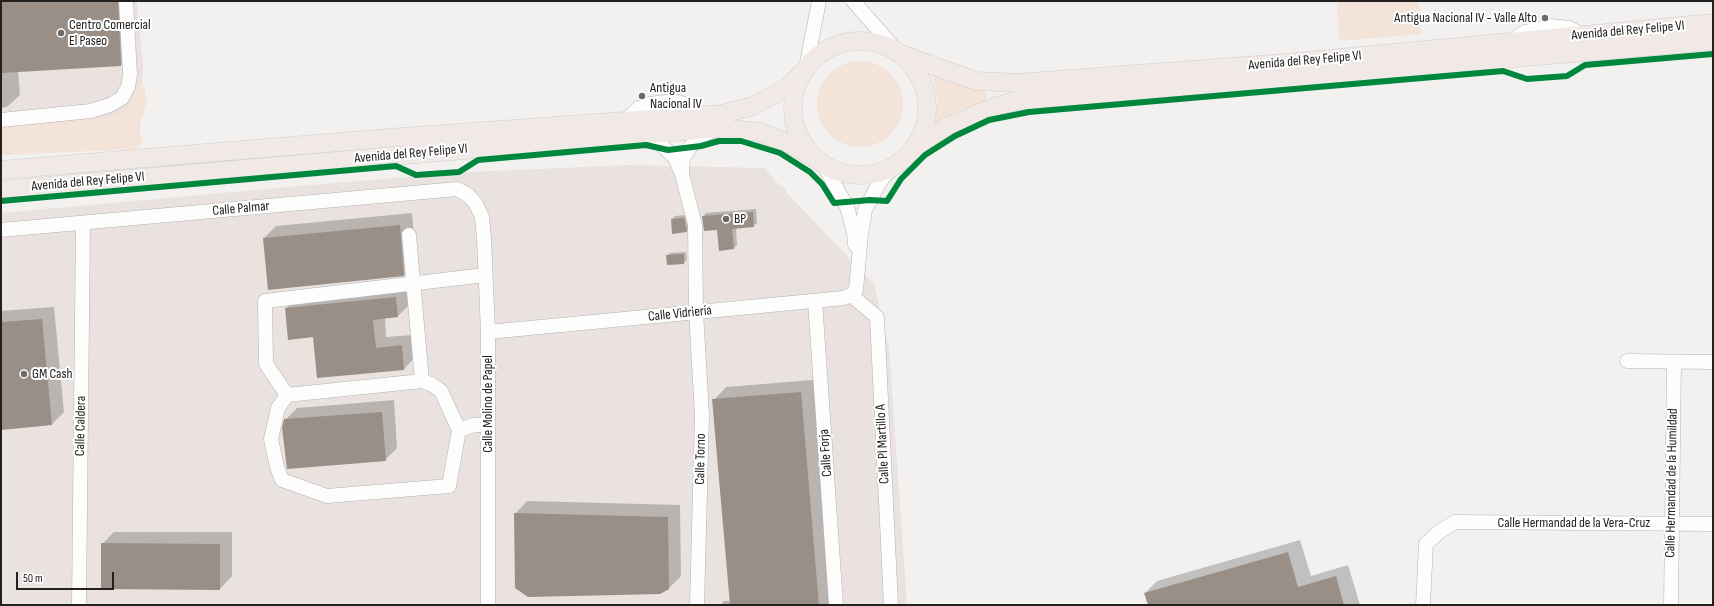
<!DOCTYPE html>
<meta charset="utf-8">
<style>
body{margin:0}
#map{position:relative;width:1714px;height:606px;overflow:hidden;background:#f3f1ef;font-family:"Sofia Sans Condensed",sans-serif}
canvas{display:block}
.frame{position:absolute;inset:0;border:2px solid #222120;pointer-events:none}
.scale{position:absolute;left:16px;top:572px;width:98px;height:18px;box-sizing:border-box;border:2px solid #222120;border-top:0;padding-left:5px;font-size:12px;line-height:14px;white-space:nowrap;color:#222120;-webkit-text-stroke:3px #fff;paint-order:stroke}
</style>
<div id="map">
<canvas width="1714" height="606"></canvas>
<div class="frame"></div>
<div class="scale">50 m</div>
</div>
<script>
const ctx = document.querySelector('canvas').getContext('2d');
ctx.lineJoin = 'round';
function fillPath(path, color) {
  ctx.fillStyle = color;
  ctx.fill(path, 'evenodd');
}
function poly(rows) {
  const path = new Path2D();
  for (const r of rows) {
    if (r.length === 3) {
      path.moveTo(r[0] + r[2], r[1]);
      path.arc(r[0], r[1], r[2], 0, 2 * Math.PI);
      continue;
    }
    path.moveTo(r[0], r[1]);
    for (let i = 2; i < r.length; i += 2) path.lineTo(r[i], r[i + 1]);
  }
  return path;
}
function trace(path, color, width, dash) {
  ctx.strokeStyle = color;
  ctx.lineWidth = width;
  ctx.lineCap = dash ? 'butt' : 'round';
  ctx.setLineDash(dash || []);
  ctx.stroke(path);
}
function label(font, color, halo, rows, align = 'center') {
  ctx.font = font + ' "Sofia Sans Condensed",sans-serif';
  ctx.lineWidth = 4;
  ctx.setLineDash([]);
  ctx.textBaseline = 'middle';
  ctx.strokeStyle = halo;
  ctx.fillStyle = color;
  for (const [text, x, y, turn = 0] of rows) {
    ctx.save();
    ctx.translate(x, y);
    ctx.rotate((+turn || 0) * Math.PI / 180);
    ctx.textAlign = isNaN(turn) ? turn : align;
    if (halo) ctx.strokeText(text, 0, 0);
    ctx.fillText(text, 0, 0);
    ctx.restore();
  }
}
fillPath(poly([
 [1,1,137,1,143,64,141,116,138,149,1,154],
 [628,165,765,168,779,185,786,188,786,192,874,284,889,348,907,605,1,605,1,213,311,185,470,172]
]), '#e9e2de');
fillPath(poly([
 [1337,1,1419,1,1422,34,1339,41],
 [860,104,43],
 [933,75,962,85,986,89,986,102,958,110,936,123,937,97],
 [136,85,145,87,146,107,137,129,143,138,138,149,1,155,1,126,117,116,126,109,134,95]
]), '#f4e3d9');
fillPath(poly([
 [1,1,130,1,133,53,121,65,18,71,20,95,7,107,1,108],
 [756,209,757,223,753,226,736,228,737,245,734,248,720,250,718,229,703,217,706,213],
 [412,213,416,263,404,275,264,238,276,226],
 [687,215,689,229,686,231,672,219,675,216],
 [686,252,687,260,684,263,668,264,667,256,670,253],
 [406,287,408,306,398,316,385,318,386,337,412,335,414,358,404,369,314,336,286,308,297,298],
 [54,307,64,412,52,424,1,429,1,311],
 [813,380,832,605,721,605,724,601,731,601,714,400,726,387],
 [394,400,397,448,385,460,285,420,297,408],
 [527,501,680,505,681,576,668,589,515,514],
 [114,532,232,532,232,576,220,589,102,544],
 [1300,540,1311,576,1348,565,1360,605,1149,605,1145,593,1157,581]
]), '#0003');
fillPath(poly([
 [1,1,118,1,121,66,1,73],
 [753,212,754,227,732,229,734,249,719,251,717,230,704,231,702,216],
 [684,218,687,232,672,234,671,219],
 [400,225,404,276,268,290,263,238],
 [684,254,684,264,667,265,666,255],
 [396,297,398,317,373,320,376,348,402,345,404,370,317,378,313,337,288,340,285,308],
 [42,319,52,425,1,430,1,322],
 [801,392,819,605,730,605,712,399],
 [382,412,386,461,287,469,282,428,284,419],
 [514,513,668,517,669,589,660,594,528,597,515,588],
 [101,543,220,544,220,590,101,589],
 [1288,552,1298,587,1336,576,1344,605,1148,605,1144,593]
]), '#998f87');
const minor = poly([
 [853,1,897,51],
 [1511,41,1525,32,1550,26,1569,28,1583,35],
 [806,68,819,1],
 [1,120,91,111,110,105,122,98,128,87,130,75,126,1],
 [625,121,639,108,649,104,674,101,687,105,704,115],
 [651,135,675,158,682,174,695,225,696,312,702,415,697,605],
 [823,164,847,207,854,233,855,245],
 [682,173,683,158,691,146,705,134,715,130],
 [1,230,457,189,468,195,476,204,482,217,484,238,488,332,488,605],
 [409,235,422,381],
 [851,295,877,317,891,605],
 [815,301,836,605],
 [488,332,844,298,851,295,856,290,861,234,865,210,878,185,884,176,898,164],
 [1627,361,1713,362],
 [287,395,266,364,265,301,485,275],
 [459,430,441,391,431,384,422,381,287,395,278,408,271,439,277,467,282,480,327,496,449,486,459,430,474,425,488,425],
 [79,605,83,223],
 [1423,605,1426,544,1439,532,1455,522,1713,524],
 [1671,605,1674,362]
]);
const major = poly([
 [860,108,67],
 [901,54,976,81,1018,83,1297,62,1713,23],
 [911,153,929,138,947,126,994,107,1016,101,1713,41],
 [1,170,388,138,722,114,753,106,788,87,801,74],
 [1,190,718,128,759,132,788,143,815,158]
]);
trace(minor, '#b4b3b2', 15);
trace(major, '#cfcecd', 19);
trace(minor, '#fdfdfd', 14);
trace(major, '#f0e9e6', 18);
trace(poly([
 [1,201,396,166,416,175,459,172,478,160,646,145,668,150,701,146,719,141,741,141,780,153,810,172,822,184,834,203,870,200,887,201,901,179,925,155,955,136,989,120,1029,112,1503,71,1527,79,1567,76,1585,65,1713,54]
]), '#00873e', 6);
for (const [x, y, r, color] of [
 [1545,18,4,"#6b6a68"],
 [61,33,4,"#6b6a68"],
 [642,96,4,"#6b6a68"],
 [726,219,4,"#6b6a68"],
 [24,374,4,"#6b6a68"]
]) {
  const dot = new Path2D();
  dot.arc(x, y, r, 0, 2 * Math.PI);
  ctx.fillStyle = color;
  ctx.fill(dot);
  trace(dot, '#fff', 1.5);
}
label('14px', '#222120', '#fff', [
 ["Antigua Nacional IV - Valle Alto",1537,18,"right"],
 ["Centro Comercial",69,25],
 ["El Paseo",69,41],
 ["Antigua",650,88],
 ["Nacional IV",650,104],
 ["BP",734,219],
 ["GM Cash",32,374]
], 'left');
label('14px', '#222120', '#fff', [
 ["Avenida del Rey Felipe VI",1628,31,-5],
 ["Avenida del Rey Felipe VI",1305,61,-5],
 ["Avenida del Rey Felipe VI",411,154,-5],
 ["Avenida del Rey Felipe VI",88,182,-5],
 ["Calle Palmar",241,209,-5],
 ["Calle Vidriería",680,314,-6],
 ["Calle Molino de Papel",488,404,-90],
 ["Calle Caldera",81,426,-89],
 ["Calle Pl Martillo A",883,444,-93],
 ["Calle Forja",826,453,-94],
 ["Calle Torno",701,459,-89],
 ["Calle Hermandad de la Humildad",1672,483,-89],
 ["Calle Hermandad de la Vera-Cruz",1574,523]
]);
</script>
